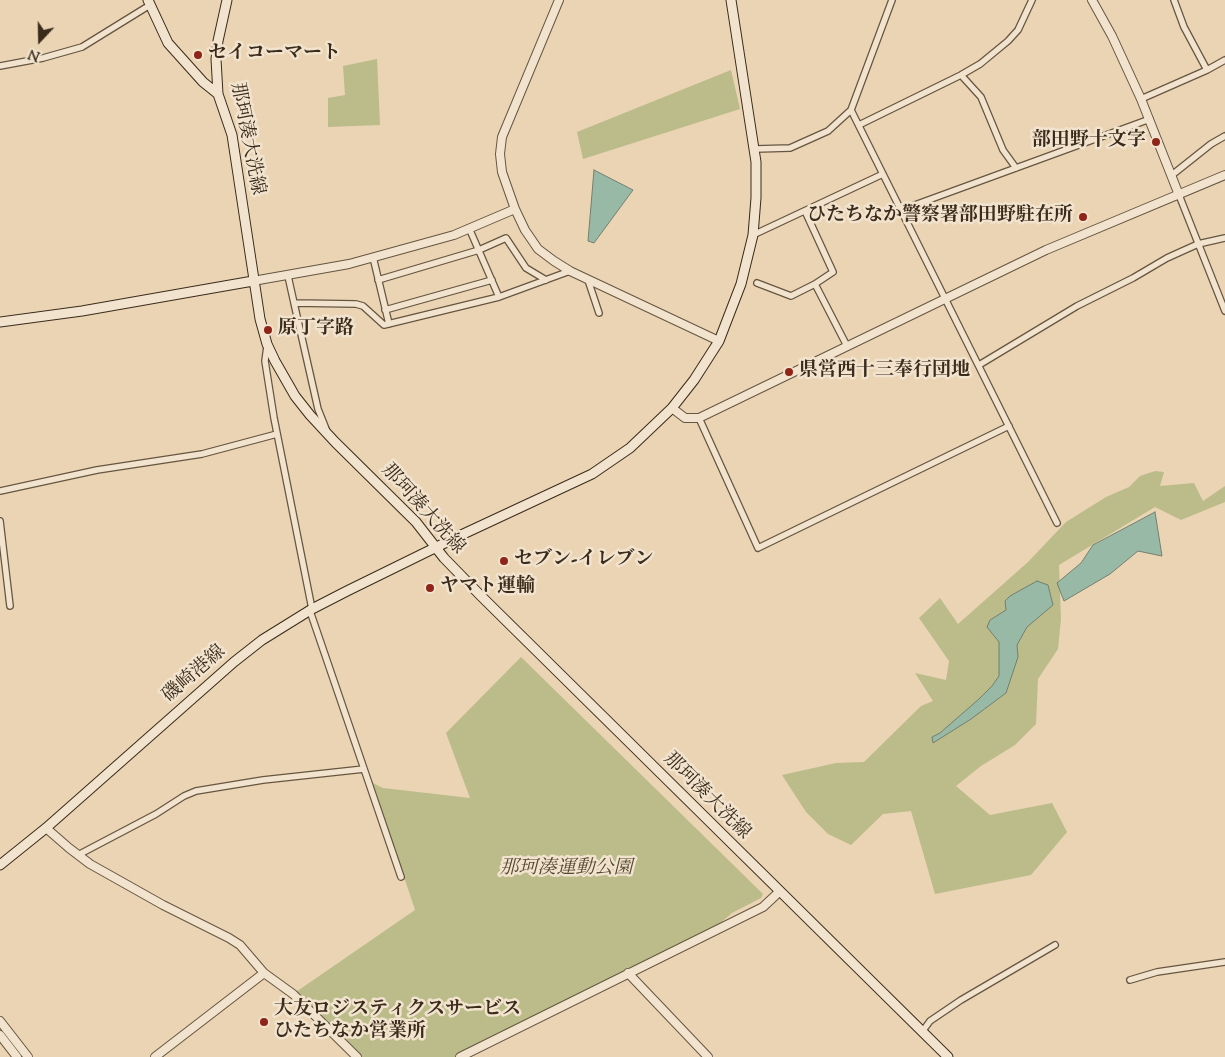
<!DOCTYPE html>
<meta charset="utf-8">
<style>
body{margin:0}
#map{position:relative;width:1225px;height:1057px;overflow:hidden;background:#ead4b4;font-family:"Sorts Mill Goudy",serif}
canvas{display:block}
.north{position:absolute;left:15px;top:15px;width:50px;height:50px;-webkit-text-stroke:4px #f1e3ce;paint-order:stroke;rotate:201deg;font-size:14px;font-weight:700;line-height:20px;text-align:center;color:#3a2b1a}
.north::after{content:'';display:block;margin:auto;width:18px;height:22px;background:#3a2b1a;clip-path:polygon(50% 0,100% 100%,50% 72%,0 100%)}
</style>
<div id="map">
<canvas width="1225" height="1057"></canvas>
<div class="north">N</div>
</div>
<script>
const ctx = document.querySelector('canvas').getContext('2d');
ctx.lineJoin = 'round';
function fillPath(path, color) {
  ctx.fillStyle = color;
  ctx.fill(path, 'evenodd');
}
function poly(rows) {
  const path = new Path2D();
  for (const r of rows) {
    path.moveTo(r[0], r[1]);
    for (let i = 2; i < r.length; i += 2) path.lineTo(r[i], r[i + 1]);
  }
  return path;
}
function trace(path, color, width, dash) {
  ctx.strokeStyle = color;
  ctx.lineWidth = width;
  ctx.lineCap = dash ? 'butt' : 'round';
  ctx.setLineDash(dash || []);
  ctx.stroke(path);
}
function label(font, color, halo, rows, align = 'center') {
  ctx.font = font + ' "Sorts Mill Goudy","Noto Serif JP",serif';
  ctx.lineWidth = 5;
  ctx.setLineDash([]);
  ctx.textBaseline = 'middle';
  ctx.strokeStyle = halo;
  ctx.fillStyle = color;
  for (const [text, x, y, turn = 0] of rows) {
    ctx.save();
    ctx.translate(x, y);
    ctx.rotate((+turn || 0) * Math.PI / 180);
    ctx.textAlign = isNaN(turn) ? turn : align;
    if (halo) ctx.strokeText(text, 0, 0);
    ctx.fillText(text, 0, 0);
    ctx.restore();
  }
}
fillPath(poly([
 [377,59,380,125,328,127,328,98,345,95,343,66],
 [731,70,740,109,583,159,577,132],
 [1155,471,1164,472,1160,486,1194,483,1203,501,1225,486,1225,502,1181,520,1155,507,1059,565,1061,619,1058,649,1038,679,1036,724,1015,745,981,766,956,786,990,815,1052,803,1067,832,1031,875,935,894,911,811,883,814,851,845,828,834,806,812,782,775,836,763,864,762,921,706,933,701,915,673,946,680,949,661,919,618,940,598,958,624,1028,562,1066,522,1106,497,1129,487,1140,476],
 [521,657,763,894,761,898,732,913,710,932,460,1057,357,1057,293,994,415,910,373,783,383,788,470,798,446,733]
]), '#bbbc8a');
const water = poly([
 [594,170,633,190,594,243,588,241,594,170],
 [1155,512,1162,556,1138,551,1110,574,1064,601,1057,583,1081,563,1093,545,1155,512],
 [1037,581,1048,585,1053,605,1027,627,1017,645,1018,657,1006,693,971,719,933,743,932,737,940,733,979,699,992,686,999,676,999,642,987,627,990,620,1006,610,1005,601,1010,596,1037,581]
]);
fillPath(water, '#99b9a7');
trace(water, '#73806f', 1);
const minor = poly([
 [892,0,851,110,1057,523],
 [1174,0,1184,27,1207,70],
 [0,66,43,58,82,47,150,5],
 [961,75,981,97,1003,150,1016,168],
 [1141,99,1207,70,1225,60],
 [859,125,961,75,980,64,1008,41,1018,30,1032,0],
 [755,149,790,148,828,131,851,110],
 [1172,175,1211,144,1225,136],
 [1179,195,1225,311],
 [901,210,1150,119],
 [805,211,833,272,815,284,847,346],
 [469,228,499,297],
 [753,235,883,174],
 [373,257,389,324],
 [288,276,294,303,356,304,363,306,384,325,499,297,570,271],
 [378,280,479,250,506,238,526,268,546,280],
 [588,280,599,313],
 [757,283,791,296,815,284],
 [294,303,318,409,326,429],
 [385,310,492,280],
 [267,346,265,361,274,418,312,609],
 [979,365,1077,306,1133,278,1167,258,1198,244,1225,238],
 [699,418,758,548,1009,426],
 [0,491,97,470,202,454,277,434],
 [0,521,10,606],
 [310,611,401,877],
 [78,855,156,814,184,796,196,791,263,780,364,769],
 [1130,980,1157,972,1225,962],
 [922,1032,930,1021,961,1000,1055,945]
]);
const tertiary = poly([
 [559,0,502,137,500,154,502,172,515,209,525,230,538,249,554,261,570,271,719,341],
 [1092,0,1112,36,1141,99,1179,195],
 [253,281,349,264,454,235,515,209],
 [672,408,685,418,699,418,1046,250,1225,175],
 [46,828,69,848,90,864,163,905,229,938,240,945,264,973,293,994,357,1057],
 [628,973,708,1057],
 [0,1021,28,1057],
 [0,1035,17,1057],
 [155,1057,264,973],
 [460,1057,763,907,779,892]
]);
const secondary = poly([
 [148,0,168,43,203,82,218,94],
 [227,0,218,41,216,59,218,94,232,135,260,319,267,344,275,361,295,396,310,415,335,442,416,522,444,558,481,596,948,1057],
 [0,322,82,311,253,281],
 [0,865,46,828,234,662,262,640,312,609,347,591,459,536,592,474,630,448,672,408,694,380,719,341,741,284,753,235,756,198,756,162,731,0]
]);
trace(minor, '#665540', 8);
trace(tertiary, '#665540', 10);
trace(secondary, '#3a2b1a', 11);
trace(minor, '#f1e3ce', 5.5);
trace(tertiary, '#f1e3ce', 8);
trace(secondary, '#f1e3ce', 9);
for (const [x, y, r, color] of [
 [198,55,5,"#8f2418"],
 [1156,142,5,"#8f2418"],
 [1083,217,5,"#8f2418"],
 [268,330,5,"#8f2418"],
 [789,372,5,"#8f2418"],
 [504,561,5,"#8f2418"],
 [430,588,5,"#8f2418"],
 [264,1022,5,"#8f2418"]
]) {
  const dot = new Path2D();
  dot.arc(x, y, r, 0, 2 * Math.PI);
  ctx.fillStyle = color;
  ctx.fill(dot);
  trace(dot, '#f1e3ce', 2);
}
label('bold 19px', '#3a2b1a', '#f1e3ce', [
 ["セイコーマート",208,55],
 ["部田野十文字",1146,142,"right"],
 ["ひたちなか警察署部田野駐在所",1073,217,"right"],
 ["原丁字路",278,330],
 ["県営西十三奉行団地",799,372],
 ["セブン-イレブン",514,561],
 ["ヤマト運輸",440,588],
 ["大友ロジスティクスサービス",274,1011],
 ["ひたちなか営業所",274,1033]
], 'left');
label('19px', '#3a2b1a', '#f1e3ce', [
 ["那珂湊大洗線",246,139,79],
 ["那珂湊大洗線",422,510,48],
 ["磯崎港線",195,675,-41],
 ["那珂湊大洗線",706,797,45]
]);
label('italic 19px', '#544830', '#f1e3ce', [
 ["那珂湊運動公園",566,870]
]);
</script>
